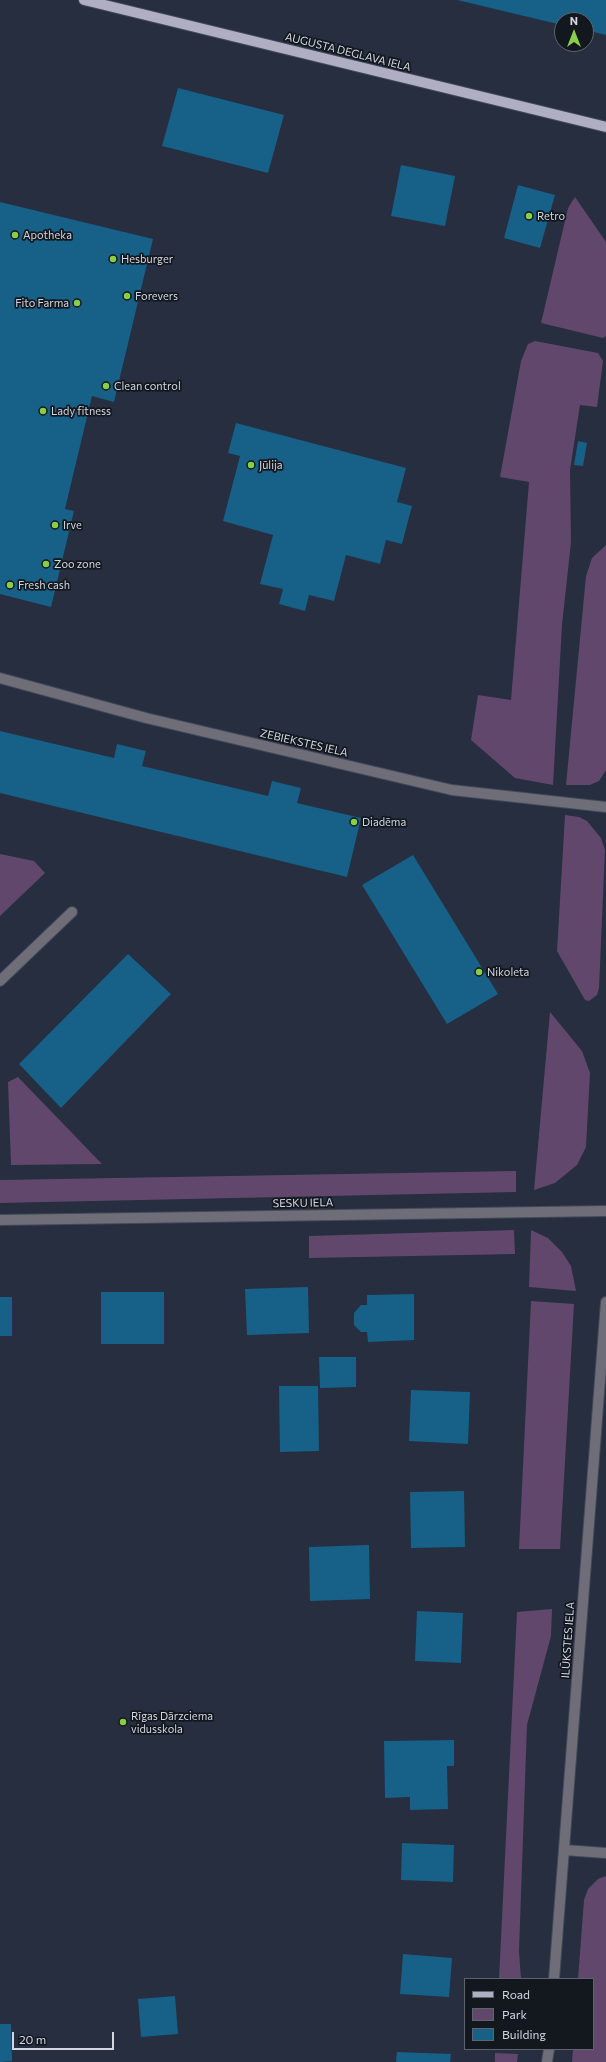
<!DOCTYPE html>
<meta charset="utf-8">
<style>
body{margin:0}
#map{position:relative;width:606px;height:2062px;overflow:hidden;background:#262e40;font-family:Commissioner,sans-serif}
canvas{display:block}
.legend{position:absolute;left:464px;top:1978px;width:130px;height:72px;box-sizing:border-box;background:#13171e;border:1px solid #5f646c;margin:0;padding:5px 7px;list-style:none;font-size:12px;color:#d1d7e2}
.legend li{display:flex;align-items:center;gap:8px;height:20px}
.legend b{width:20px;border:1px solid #5f646c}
.north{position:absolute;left:554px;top:12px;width:40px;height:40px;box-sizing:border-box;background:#13171e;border:1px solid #5f646c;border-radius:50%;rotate:0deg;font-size:11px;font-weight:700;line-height:16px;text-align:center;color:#d1d7e2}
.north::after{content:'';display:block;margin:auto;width:14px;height:18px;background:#88cf49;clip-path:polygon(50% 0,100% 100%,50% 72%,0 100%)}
.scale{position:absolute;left:12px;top:2032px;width:102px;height:18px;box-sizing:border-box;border:2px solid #d1d7e2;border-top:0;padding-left:5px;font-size:12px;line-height:14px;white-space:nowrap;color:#d1d7e2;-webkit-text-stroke:3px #13171e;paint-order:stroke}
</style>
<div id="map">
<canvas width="606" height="2062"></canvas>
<ul class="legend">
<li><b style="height:5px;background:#afaec2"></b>Road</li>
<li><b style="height:11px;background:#61476c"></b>Park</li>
<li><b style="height:11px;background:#176087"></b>Building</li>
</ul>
<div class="north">N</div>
<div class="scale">20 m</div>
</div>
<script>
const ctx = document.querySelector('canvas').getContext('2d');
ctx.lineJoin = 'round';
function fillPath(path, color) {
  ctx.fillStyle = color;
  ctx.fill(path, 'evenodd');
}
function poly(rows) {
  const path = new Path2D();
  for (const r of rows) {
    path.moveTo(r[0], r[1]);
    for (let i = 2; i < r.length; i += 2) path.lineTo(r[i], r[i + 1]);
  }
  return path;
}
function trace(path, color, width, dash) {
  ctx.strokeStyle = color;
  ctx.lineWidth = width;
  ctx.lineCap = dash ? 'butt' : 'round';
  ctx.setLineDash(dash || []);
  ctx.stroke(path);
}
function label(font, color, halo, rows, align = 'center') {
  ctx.font = font + ' Commissioner,sans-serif';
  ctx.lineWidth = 3.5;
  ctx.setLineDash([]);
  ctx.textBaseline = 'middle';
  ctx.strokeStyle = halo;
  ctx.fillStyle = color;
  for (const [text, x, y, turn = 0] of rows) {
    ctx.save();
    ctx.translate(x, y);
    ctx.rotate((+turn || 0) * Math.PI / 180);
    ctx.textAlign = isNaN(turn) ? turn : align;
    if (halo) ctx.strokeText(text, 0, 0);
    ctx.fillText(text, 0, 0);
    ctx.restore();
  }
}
fillPath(poly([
 [575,197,606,242,606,336,603,338,541,323,568,208],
 [535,341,598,353,603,361,597,407,580,405,570,470,571,542,562,625,553,785,515,778,471,740,478,695,511,700,529,482,500,477,521,361,528,344],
 [606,545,606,770,599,781,590,785,566,785,586,576,592,558],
 [565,815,579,817,587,821,601,838,605,850,599,988,597,995,589,1001,585,1000,557,951],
 [0,854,34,861,45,873,0,916],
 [550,1012,582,1051,590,1073,586,1147,577,1165,555,1183,534,1190],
 [18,1077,102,1164,11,1165,8,1082],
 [516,1171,516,1192,0,1203,0,1180],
 [514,1230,515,1254,309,1258,309,1236],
 [531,1230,548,1238,562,1252,571,1266,576,1291,529,1287],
 [531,1301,574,1304,560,1549,519,1549],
 [552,1609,551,1636,527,1725,519,1951,521,1979,499,1979,517,1612],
 [606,1876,606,2062,572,2062,573,2049,593,2049,593,1979,578,1979,584,1900,588,1889,598,1879],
 [495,2053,518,2054,517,2062,495,2062]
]), '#61476c');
fillPath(poly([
 [457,0,606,0,606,35,586,30,586,20,562,20,562,25],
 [178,88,284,115,268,173,162,146],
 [401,165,455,176,445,226,391,216],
 [518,185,555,195,540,248,504,238],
 [0,202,153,239,114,402,92,396,65,509,74,511,51,607,0,594],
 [236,423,406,468,397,502,412,506,402,544,386,540,380,564,346,555,334,601,309,595,305,611,279,604,283,589,260,584,273,535,223,521,240,456,228,453],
 [578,441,587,443,583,466,574,465],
 [0,731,114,758,117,744,146,751,142,766,268,796,272,781,301,788,297,803,361,818,347,877,0,793],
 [413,855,498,994,447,1024,362,885],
 [128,954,171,994,61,1108,19,1064],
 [308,1287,309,1333,247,1335,245,1289],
 [101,1292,164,1292,164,1344,101,1344],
 [414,1294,414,1340,368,1342,367,1332,361,1332,354,1325,354,1313,361,1305,367,1305,367,1295],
 [0,1297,12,1297,12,1336,0,1336],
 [319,1357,356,1357,356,1387,320,1388],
 [279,1386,318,1386,319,1451,280,1452],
 [411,1390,470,1392,468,1444,409,1441],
 [464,1491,465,1547,411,1548,410,1492],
 [369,1545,370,1599,310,1601,309,1547],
 [417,1611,463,1613,461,1663,415,1661],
 [454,1740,454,1766,447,1766,448,1809,410,1810,410,1797,385,1798,384,1741],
 [402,1843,454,1845,453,1882,401,1880],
 [403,1954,452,1958,449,1997,400,1994],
 [175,1996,178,2034,141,2037,138,1999],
 [0,2024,11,2024,12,2061,0,2062],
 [397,2052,451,2054,450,2062,396,2062]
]), '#176087');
const minor = poly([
 [0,678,146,718,452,790,606,807],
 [0,981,72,912],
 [0,1220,606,1211],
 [564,1850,606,1853],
 [554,1979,606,1302],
 [547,2062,549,2049]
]);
const major = poly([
 [84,0,606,127]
]);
trace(minor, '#41495a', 12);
trace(major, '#41495a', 12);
trace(minor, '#6f6e78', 10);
trace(major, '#afaec2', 10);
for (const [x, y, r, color] of [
 [529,216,4,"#88cf49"],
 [15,235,4,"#88cf49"],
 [113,259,4,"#88cf49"],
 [127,296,4,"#88cf49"],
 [77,303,4,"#88cf49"],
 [106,386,4,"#88cf49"],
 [43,411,4,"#88cf49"],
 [251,465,4,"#88cf49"],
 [55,525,4,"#88cf49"],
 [46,564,4,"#88cf49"],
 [10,585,4,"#88cf49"],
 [354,822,4,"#88cf49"],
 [479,972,4,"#88cf49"],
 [123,1722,4,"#88cf49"]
]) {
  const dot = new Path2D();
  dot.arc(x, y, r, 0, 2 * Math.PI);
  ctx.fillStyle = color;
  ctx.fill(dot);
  trace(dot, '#13171e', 1.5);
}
label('11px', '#d1d7e2', '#13171e', [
 ["AUGUSTA DEGLAVA IELA",348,52,14],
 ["ZEBIEKSTES IELA",304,743,13],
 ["SESKU IELA",303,1203,-1],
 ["ILŪKSTES IELA",568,1640,-86]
]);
label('11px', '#d1d7e2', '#13171e', [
 ["Retro",537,216],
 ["Apotheka",23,235],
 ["Hesburger",121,259],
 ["Forevers",135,296],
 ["Fito Farma",69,303,"right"],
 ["Clean control",114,386],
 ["Lady fitness",51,411],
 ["Jūlija",259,465],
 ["Irve",63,525],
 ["Zoo zone",54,564],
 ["Fresh cash",18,585],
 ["Diadēma",362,822],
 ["Nikoleta",487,972],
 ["Rīgas Dārzciema",131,1716],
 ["vidusskola",131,1729]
], 'left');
</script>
